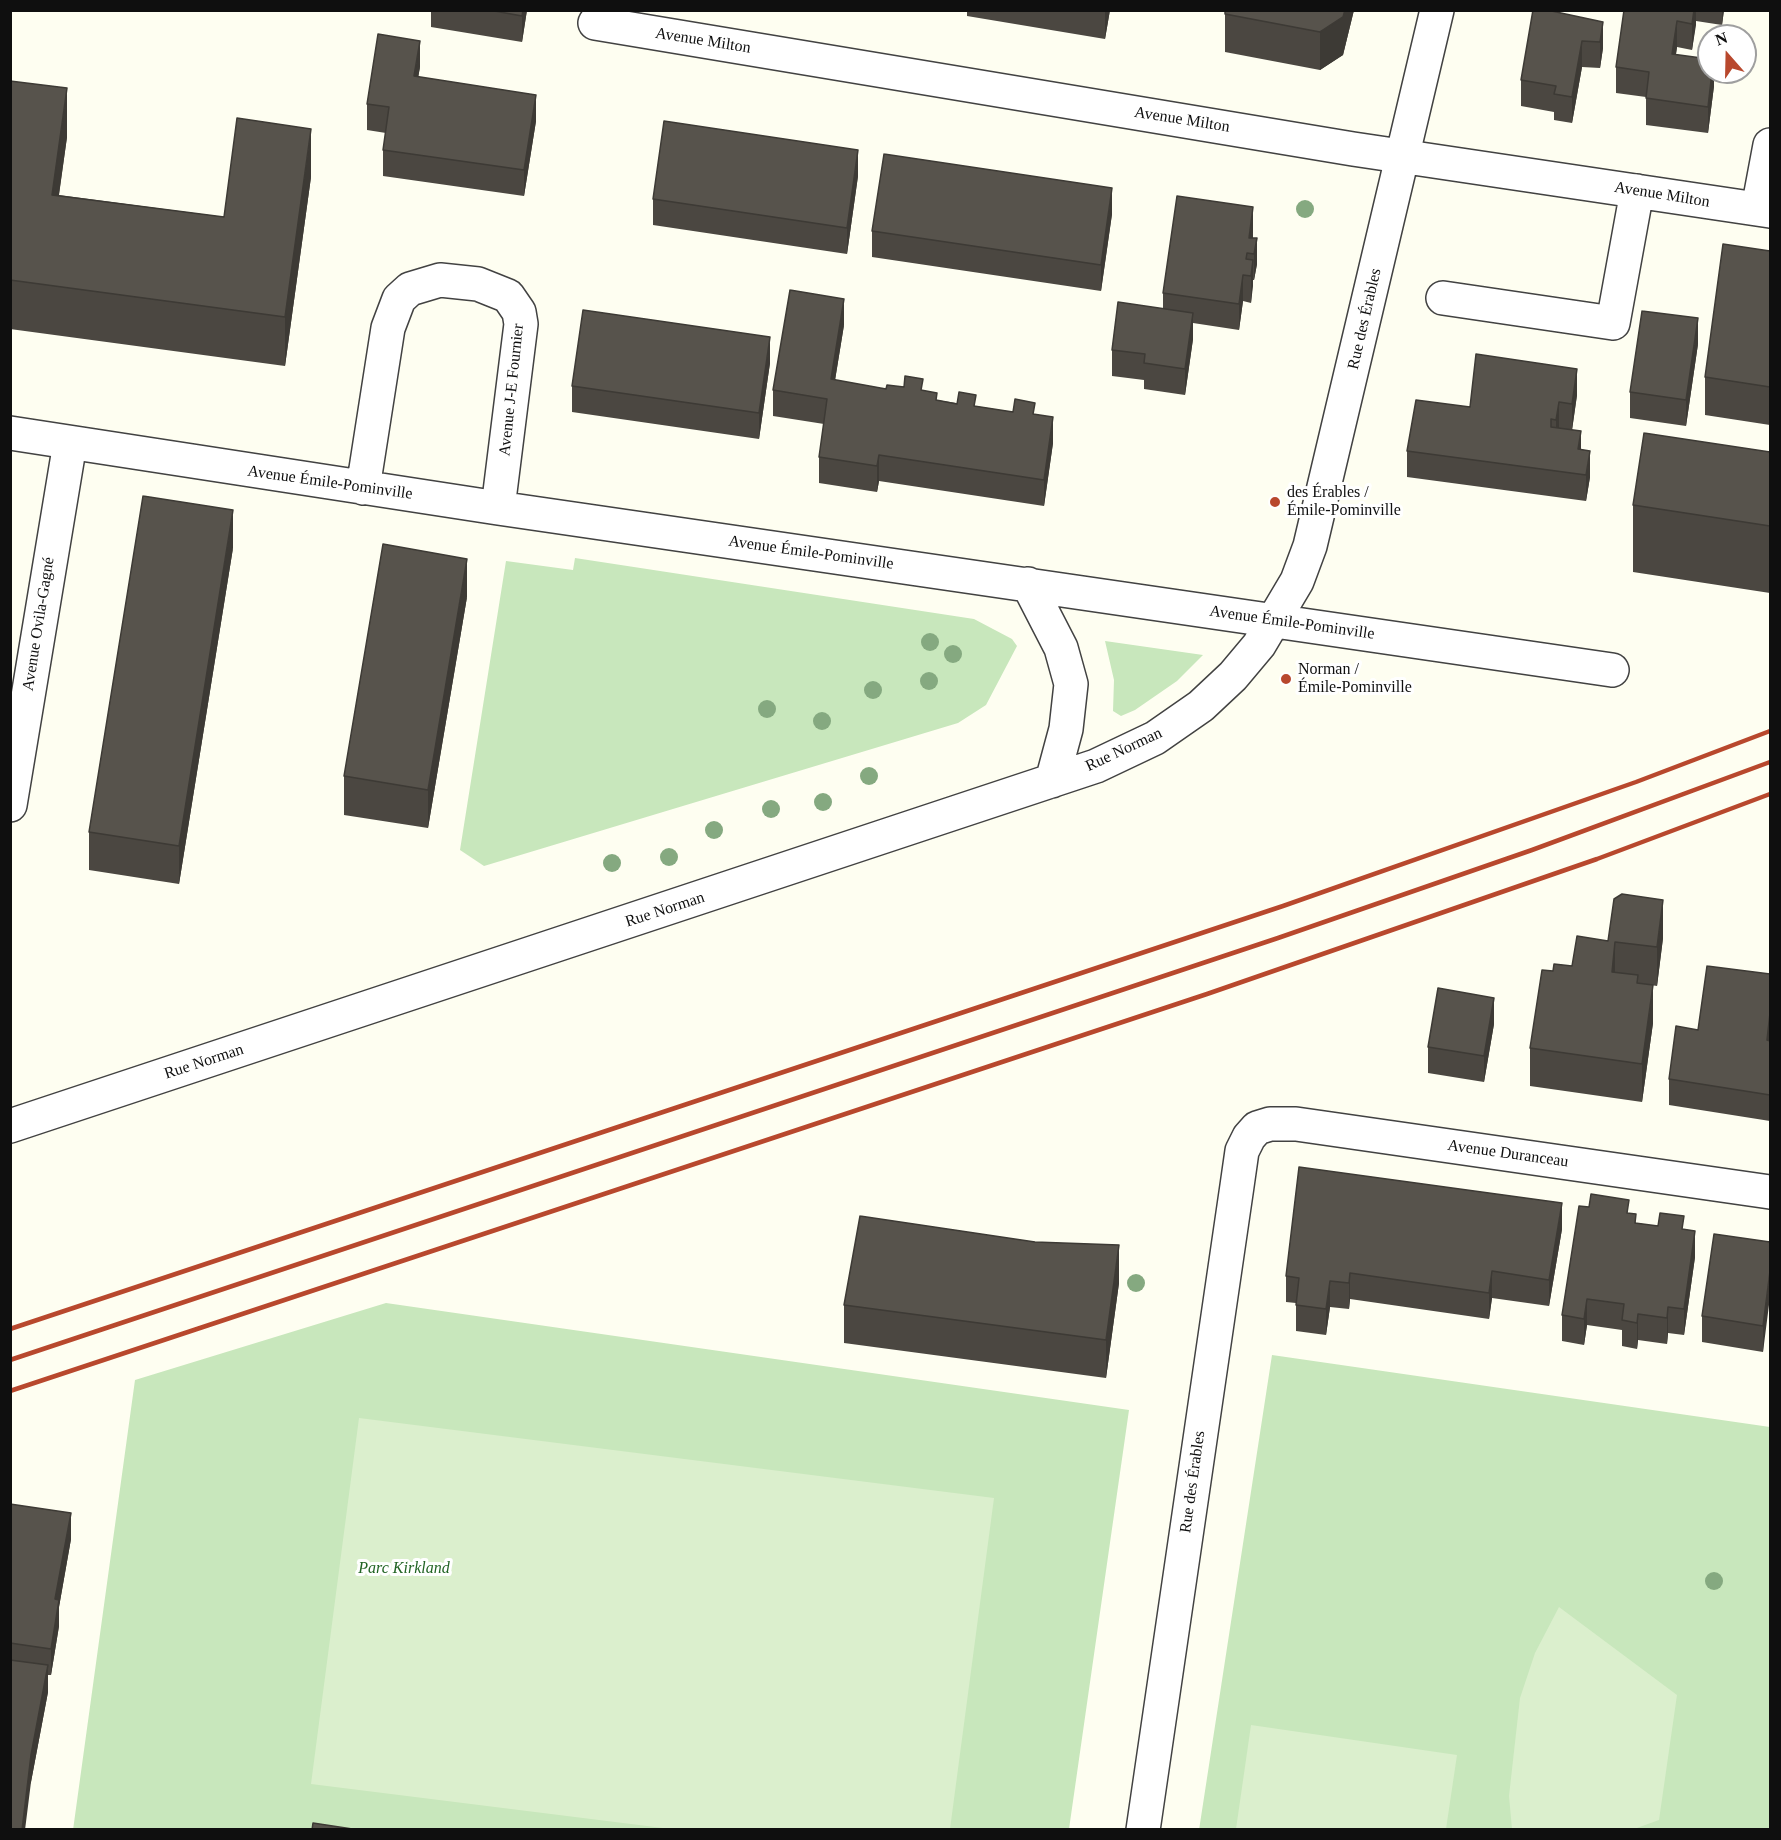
<!DOCTYPE html>
<meta charset="utf-8">
<style>
body{margin:0}
#map{position:relative;width:1781px;height:1840px;overflow:hidden;background:#fefef1;font-family:Georgia,serif}
canvas{display:block}
.frame{position:absolute;inset:0;border:12px solid #0f0f0f;pointer-events:none}
.north{position:absolute;left:1697px;top:24px;width:60px;height:60px;box-sizing:border-box;background:#fff;border:2px solid #9f9f9f;border-radius:50%;rotate:340deg;font-size:16px;font-weight:700;line-height:24px;text-align:center;color:#0f0f0f}
.north::after{content:'';display:block;margin:auto;width:21px;height:27px;background:#b8482d;clip-path:polygon(50% 0,100% 100%,50% 72%,0 100%)}
</style>
<div id="map">
<canvas width="1781" height="1840"></canvas>
<div class="frame"></div>
<div class="north">N</div>
</div>
<script>
const ctx = document.querySelector('canvas').getContext('2d');
ctx.lineJoin = 'round';
function fillPath(path, color) {
  ctx.fillStyle = color;
  ctx.fill(path, 'evenodd');
}
function poly(rows) {
  const path = new Path2D();
  for (const r of rows) {
    path.moveTo(r[0], r[1]);
    for (let i = 2; i < r.length; i += 2) path.lineTo(r[i], r[i + 1]);
  }
  return path;
}
function trace(path, color, width, dash) {
  ctx.strokeStyle = color;
  ctx.lineWidth = width;
  ctx.lineCap = dash ? 'butt' : 'round';
  ctx.setLineDash(dash || []);
  ctx.stroke(path);
}
function label(font, color, halo, rows, align = 'center') {
  ctx.font = font + ' Georgia,serif';
  ctx.lineWidth = 6;
  ctx.setLineDash([]);
  ctx.textBaseline = 'middle';
  ctx.strokeStyle = halo;
  ctx.fillStyle = color;
  for (const [text, x, y, turn = 0] of rows) {
    ctx.save();
    ctx.translate(x, y);
    ctx.rotate((+turn || 0) * Math.PI / 180);
    ctx.textAlign = isNaN(turn) ? turn : align;
    if (halo) ctx.strokeText(text, 0, 0);
    ctx.fillText(text, 0, 0);
    ctx.restore();
  }
}
fillPath(poly([
 [575,558,974,619,1012,639,1017,646,986,705,958,723,484,866,460,850,506,561,573,570],
 [1105,641,1203,655,1177,681,1135,710,1121,716,1113,711,1114,680],
 [386,1303,1129,1410,1069,1829,73,1830,135,1380],
 [1272,1355,1770,1427,1770,1829,1199,1830]
]), '#c8e7bc');
fillPath(poly([
 [359,1418,994,1498,950,1829,671,1829,311,1784],
 [1559,1607,1677,1695,1659,1820,1634,1829,1512,1829,1509,1796,1520,1698,1535,1653],
 [1251,1725,1457,1755,1446,1829,1236,1829]
]), '#dbefcd');
const minor = poly([
 [595,23,1353,149,1770,211],
 [1758,209,1770,145],
 [1443,298,1613,323,1637,191],
 [10,433,498,508,1612,670],
 [363,488,388,328,399,299,410,289,440,280,478,284,508,296,519,312,521,324,498,508],
 [1028,584,1061,648,1071,684,1066,729,1052,781],
 [10,805,70,443],
 [10,1126,1096,766,1155,738,1201,706,1233,676,1259,645,1297,581,1310,546,1437,10],
 [1143,1830,1237,1186,1242,1151,1249,1137,1257,1128,1270,1124,1296,1124,1770,1192]
]);
trace(minor, '#424242', 36);
trace(minor, '#fff', 33);
trace(poly([
 [10,1329,1283,906,1636,782,1770,731],
 [10,1360,1278,938,1532,850,1770,762],
 [10,1391,1207,994,1597,859,1770,794]
]), '#b8482d', 4.5);
ctx.fillStyle = '#85a980';
for (const [x, y] of [
 [1305,209],
 [930,642],
 [953,654],
 [929,681],
 [873,690],
 [767,709],
 [822,721],
 [869,776],
 [823,802],
 [771,809],
 [714,830],
 [669,857],
 [612,863],
 [1136,1283],
 [1714,1581]
]) {
  ctx.beginPath();
  ctx.arc(x, y, 9, 0, 2 * Math.PI);
  ctx.fill();
}
fillPath(poly([
 [431,10,527,10,522,42,431,27],
 [967,10,1110,10,1105,39,967,16],
 [1225,10,1354,10,1343,55,1320,70,1225,52],
 [1624,10,1724,10,1722,25,1696,21,1692,50,1677,47,1676,54,1714,72,1714,86,1708,133,1646,125,1646,97,1616,93,1616,67],
 [1603,22,1603,48,1600,68,1582,67,1572,123,1554,120,1554,112,1521,106,1521,80],
 [420,67,418,77,536,121,524,196,383,176,383,150,386,133,367,130,367,104],
 [10,81,67,137,59,195,224,217,311,177,285,366,10,329],
 [858,176,847,254,653,225,653,199],
 [1112,214,1101,291,872,257,872,231],
 [1253,233,1253,238,1257,264,1254,280,1253,280,1251,303,1243,301,1239,330,1193,323,1193,339,1185,395,1144,389,1144,380,1112,376,1112,350,1163,309,1163,293],
 [1770,251,1770,425,1705,415,1705,377],
 [844,325,835,380,886,389,923,391,937,400,1013,412,1035,415,1053,443,1044,506,879,481,877,492,819,483,819,457,824,424,773,416,773,390],
 [1698,344,1686,426,1630,418,1630,392],
 [770,363,759,439,572,412,572,386],
 [1577,395,1572,430,1581,449,1590,477,1586,501,1407,477,1407,451,1470,407],
 [1770,452,1770,593,1633,572,1633,505],
 [233,548,179,884,89,870,89,832],
 [467,597,428,828,344,815,344,776],
 [1663,938,1657,986,1638,983,1653,1023,1642,1102,1530,1086,1530,1048,1553,971,1572,966,1608,941],
 [1770,974,1770,1121,1669,1105,1669,1079,1698,1030],
 [1494,1024,1484,1082,1428,1073,1428,1047],
 [1629,1213,1636,1223,1684,1230,1695,1257,1684,1335,1668,1333,1667,1344,1638,1340,1637,1349,1622,1346,1622,1330,1587,1325,1584,1345,1562,1341,1562,1315],
 [1562,1229,1549,1306,1492,1298,1489,1319,1350,1299,1349,1309,1330,1307,1326,1335,1296,1331,1296,1303,1286,1302,1286,1276],
 [1770,1242,1763,1352,1702,1342,1702,1316],
 [1119,1283,1106,1378,844,1343,844,1305],
 [10,1504,71,1539,59,1607,59,1626,51,1675,48,1675,48,1692,31,1782,10,1830]
]), '#4b4741');
fillPath(poly([
 [523,10,527,10,522,42,522,16],
 [1105,10,1110,10,1105,39],
 [1345,10,1354,10,1343,55,1320,70,1320,32],
 [1694,10,1696,10,1696,25,1692,50,1692,24],
 [1722,10,1724,10,1722,25],
 [1677,21,1677,47,1672,80,1672,54],
 [1603,22,1603,48,1600,68,1600,42],
 [420,41,420,67,414,102,414,76],
 [1582,41,1582,67,1572,123,1572,97],
 [1712,72,1714,72,1714,86,1708,133,1708,107],
 [67,88,67,137,52,243,52,195],
 [536,95,536,121,524,196,524,170],
 [311,129,311,177,285,366,285,317],
 [858,150,858,176,847,254,847,228],
 [1112,188,1112,214,1101,291,1101,265],
 [1253,207,1253,233,1251,254,1249,238],
 [1257,238,1257,264,1254,280,1254,254],
 [1253,260,1253,286,1251,303,1251,276],
 [1243,275,1243,301,1239,330,1239,304],
 [844,299,844,325,831,405,831,379],
 [1193,313,1193,339,1185,395,1185,369],
 [1698,318,1698,344,1686,426,1686,400],
 [770,337,770,363,759,439,759,413],
 [1577,369,1577,395,1572,430,1572,404],
 [1559,402,1559,428,1556,446,1556,420],
 [1053,417,1053,443,1044,506,1044,480],
 [1581,431,1581,457,1578,475,1578,449],
 [1590,451,1590,477,1586,501,1586,475],
 [879,455,879,481,877,492,877,466],
 [233,510,233,548,179,884,179,846],
 [467,559,467,597,428,828,428,790],
 [1663,900,1663,938,1657,986,1657,947],
 [1615,942,1615,980,1612,972],
 [1653,985,1653,1023,1642,1102,1642,1064],
 [1494,998,1494,1024,1484,1082,1484,1056],
 [1770,1013,1770,1039,1767,1066,1767,1040],
 [1562,1203,1562,1229,1549,1306,1549,1280],
 [1695,1231,1695,1257,1684,1335,1684,1309],
 [1119,1245,1119,1283,1106,1378,1106,1340],
 [1492,1271,1492,1298,1489,1319,1489,1293],
 [1770,1271,1770,1297,1763,1352,1763,1326],
 [1350,1273,1350,1299,1349,1309,1349,1283],
 [1330,1281,1330,1307,1326,1335,1326,1309],
 [1587,1299,1587,1325,1584,1345,1584,1319],
 [1668,1307,1668,1333,1667,1344,1667,1318],
 [1638,1314,1638,1340,1637,1349,1637,1323],
 [71,1513,71,1539,59,1607,59,1626,51,1675,51,1649,55,1599],
 [48,1665,48,1692,31,1782,25,1830,22,1830,31,1755]
]), '#3d3a35');
const building = poly([
 [489,10,523,10,522,16,489,10],
 [1225,10,1345,10,1343,17,1320,32,1225,14,1225,10],
 [1533,10,1547,10,1603,22,1600,42,1582,41,1572,97,1554,94,1556,86,1521,80,1533,10],
 [1624,10,1694,10,1692,24,1677,21,1672,54,1709,59,1709,72,1712,72,1708,107,1646,98,1649,72,1616,67,1624,10],
 [378,34,420,41,414,76,536,95,524,170,383,150,389,107,367,104,378,34],
 [10,81,67,88,52,195,224,217,237,118,311,129,285,317,10,280,10,81],
 [664,121,858,150,847,228,653,199,664,121],
 [884,154,1112,188,1101,265,872,231,884,154],
 [1177,196,1253,207,1249,238,1257,238,1254,254,1247,253,1246,259,1253,260,1251,276,1243,275,1239,304,1163,293,1177,196],
 [1723,244,1770,251,1770,387,1705,377,1723,244],
 [790,290,844,299,831,379,886,389,887,385,904,387,905,376,923,379,921,390,937,393,936,400,957,404,959,392,976,395,974,406,1013,412,1015,399,1035,403,1033,414,1053,417,1044,480,879,455,877,466,819,457,827,399,773,390,790,290],
 [1118,302,1193,313,1185,369,1144,363,1145,354,1112,350,1118,302],
 [583,310,770,337,759,413,572,386,583,310],
 [1642,311,1698,318,1686,400,1630,392,1642,311],
 [1476,354,1577,369,1572,404,1559,402,1556,420,1551,419,1551,427,1581,431,1578,449,1590,451,1586,475,1407,451,1416,400,1470,407,1476,354],
 [1644,433,1770,452,1770,526,1633,505,1644,433],
 [143,496,233,510,179,846,89,832,143,496],
 [383,544,467,559,428,790,344,776,383,544],
 [1622,894,1663,900,1657,947,1615,942,1612,972,1638,975,1637,983,1653,985,1642,1064,1530,1048,1542,970,1553,971,1554,964,1572,966,1577,936,1608,941,1614,899,1622,894],
 [1707,966,1770,974,1770,1013,1767,1040,1770,1041,1770,1095,1669,1079,1676,1026,1698,1030,1707,966],
 [1438,988,1494,998,1484,1056,1428,1047,1438,988],
 [1299,1167,1562,1203,1549,1280,1492,1271,1489,1293,1350,1273,1349,1283,1330,1281,1326,1309,1296,1305,1299,1278,1286,1276,1299,1167],
 [1591,1194,1629,1200,1627,1213,1636,1214,1635,1223,1658,1226,1660,1213,1684,1216,1682,1229,1695,1231,1684,1309,1668,1307,1667,1318,1638,1314,1637,1323,1622,1320,1624,1304,1587,1299,1584,1319,1562,1315,1579,1206,1589,1207,1591,1194],
 [860,1216,1035,1242,1119,1245,1106,1340,844,1305,860,1216],
 [1714,1234,1770,1242,1770,1271,1763,1326,1702,1316,1714,1234],
 [10,1504,71,1513,55,1599,59,1600,51,1649,10,1643,10,1504],
 [10,1660,48,1665,31,1755,22,1830,10,1830,10,1660],
 [313,1823,359,1830,312,1830,313,1823]
]);
fillPath(building, '#57534c');
trace(building, '#3d3a35', 1.5);
for (const [x, y, r, color] of [
 [1275,502,6,"#b8482d"],
 [1286,679,6,"#b8482d"]
]) {
  const dot = new Path2D();
  dot.arc(x, y, r, 0, 2 * Math.PI);
  ctx.fillStyle = color;
  ctx.fill(dot);
  trace(dot, '#fff', 2);
}
label('16px', '#0f0f0f', '#fff', [
 ["Avenue Milton",703,41,9],
 ["Avenue Milton",1182,120,9],
 ["Avenue Milton",1662,195,9],
 ["Rue des Érables",1365,319,-77],
 ["Avenue J-E Fournier",512,390,-84],
 ["Avenue Émile-Pominville",330,483,8],
 ["Avenue Émile-Pominville",811,553,8],
 ["Avenue Émile-Pominville",1292,623,8],
 ["Avenue Ovila-Gagné",39,624,-81],
 ["Rue Norman",1124,750,-25],
 ["Rue Norman",665,910,-18],
 ["Rue Norman",204,1062,-18],
 ["Avenue Duranceau",1508,1154,8],
 ["Rue des Érables",1193,1482,-82]
]);
label('16px', '#0f0f0f', '#fff', [
 ["des Érables /",1287,493],
 ["Émile-Pominville",1287,511],
 ["Norman /",1298,670],
 ["Émile-Pominville",1298,688]
], 'left');
label('italic 16px', '#226424', '#fff', [
 ["Parc Kirkland",404,1569]
]);
</script>
